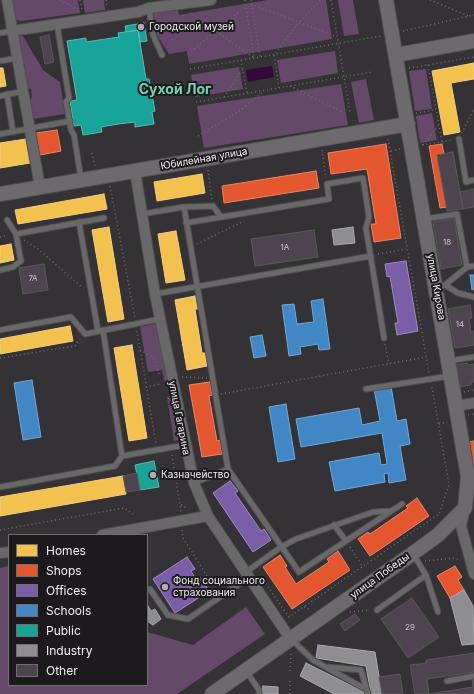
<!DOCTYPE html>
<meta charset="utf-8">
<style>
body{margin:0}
#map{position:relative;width:474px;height:694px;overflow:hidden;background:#343235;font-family:Inter,sans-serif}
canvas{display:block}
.legend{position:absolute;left:8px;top:534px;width:140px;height:152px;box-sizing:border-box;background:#1c1a1c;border:1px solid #726f72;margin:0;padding:5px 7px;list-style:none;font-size:12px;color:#f2eff2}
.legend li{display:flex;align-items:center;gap:8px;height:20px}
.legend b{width:20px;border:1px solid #726f72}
</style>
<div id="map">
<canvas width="474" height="694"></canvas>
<ul class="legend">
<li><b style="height:11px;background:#f2c14e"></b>Homes</li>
<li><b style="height:11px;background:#e4572e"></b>Shops</li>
<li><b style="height:11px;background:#7b5ea7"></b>Offices</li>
<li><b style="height:11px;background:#3f88c5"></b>Schools</li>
<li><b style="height:11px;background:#17a398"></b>Public</li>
<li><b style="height:11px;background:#8d8d92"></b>Industry</li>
<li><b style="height:11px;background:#4e4450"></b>Other</li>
</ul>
</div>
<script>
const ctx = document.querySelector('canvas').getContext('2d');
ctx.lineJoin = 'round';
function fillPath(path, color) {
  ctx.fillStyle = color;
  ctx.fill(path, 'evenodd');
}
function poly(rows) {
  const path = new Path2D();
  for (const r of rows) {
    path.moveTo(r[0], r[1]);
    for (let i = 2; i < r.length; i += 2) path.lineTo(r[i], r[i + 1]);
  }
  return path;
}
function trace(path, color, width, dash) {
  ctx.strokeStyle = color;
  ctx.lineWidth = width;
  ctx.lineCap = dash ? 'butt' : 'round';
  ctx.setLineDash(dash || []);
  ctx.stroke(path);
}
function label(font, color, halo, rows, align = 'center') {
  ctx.font = font + ' Inter,sans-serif';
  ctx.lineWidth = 4;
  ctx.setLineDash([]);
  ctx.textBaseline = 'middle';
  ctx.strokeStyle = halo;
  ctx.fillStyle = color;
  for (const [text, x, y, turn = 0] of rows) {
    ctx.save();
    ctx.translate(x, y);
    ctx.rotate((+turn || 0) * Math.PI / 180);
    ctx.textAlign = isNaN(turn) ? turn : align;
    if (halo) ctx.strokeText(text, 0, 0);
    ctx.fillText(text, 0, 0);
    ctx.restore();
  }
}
fillPath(poly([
 [10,0,78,0,80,13,21,21,16,20,13,16],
 [83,0,104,0,105,10,85,13],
 [267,0,326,0,332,39,189,64,187,51,169,54,157,35,153,11,177,7,179,15],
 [338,0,353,0,359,34,344,36],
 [17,36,23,36,43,70,60,82,65,114,32,119,28,101,32,98,31,89,26,87],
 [335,51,338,73,281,83,277,60],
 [239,67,243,89,195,97,191,75],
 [426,69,432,109,415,111,409,71],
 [366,79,374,120,359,123,351,82],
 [341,84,348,125,204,148,197,106],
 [432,113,437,140,420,143,416,116],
 [159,323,169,382,165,383,162,370,148,372,140,327],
 [172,396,179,440,174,441,167,397],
 [9,566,9,685,147,685,147,632,193,645,246,607,265,634,177,694,0,694,0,568]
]), '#66486b');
fillPath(poly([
 [272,66,274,77,248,82,246,70]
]), '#34083b');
const homes = poly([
 [474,63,474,79,451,83,460,132,444,135,432,71,474,63],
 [0,68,3,68,6,86,0,87,0,68],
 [26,139,30,163,0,168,0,143,26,139],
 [202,174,205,193,157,201,154,182,202,174],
 [104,194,107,209,18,224,15,210,104,194],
 [109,227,124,319,108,322,92,230,109,227],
 [176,231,185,280,166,283,158,234,176,231],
 [11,244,14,260,0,263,0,246,11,244],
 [195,296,198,309,195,309,202,353,205,353,207,366,187,370,175,300,195,296],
 [70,326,73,341,0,354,0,339,70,326],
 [132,345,147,438,129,441,114,348,132,345],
 [123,476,126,494,0,516,0,497,123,476]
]);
fillPath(homes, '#f2c14e');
trace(homes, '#f2cf7f', 1);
const shops = poly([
 [57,130,61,151,40,155,36,133,57,130],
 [386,144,401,238,374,242,371,224,376,224,367,169,331,174,328,153,386,144],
 [442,144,444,154,437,155,447,207,440,208,429,146,442,144],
 [316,171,319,188,224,203,222,186,316,171],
 [210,382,212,395,209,396,217,441,220,440,222,454,202,457,189,385,210,382],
 [474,441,474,468,472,468,468,442,474,441],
 [417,498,429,516,370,556,358,539,368,532,370,534,408,508,406,506,417,498],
 [338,551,350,570,292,609,263,567,280,555,287,566,285,567,296,584,329,562,327,559,338,551],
 [455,566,462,577,458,580,464,590,450,598,437,576,455,566]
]);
fillPath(shops, '#e4572e');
trace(shops, '#e88569', 1);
const offices = poly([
 [406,261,418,331,397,335,395,323,398,323,390,276,387,277,385,264,406,261],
 [230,481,238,491,235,493,261,531,264,529,271,540,253,552,213,493,230,481],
 [187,557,195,569,191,571,197,581,201,578,209,591,175,613,153,579,187,557]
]);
fillPath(offices, '#7b5ea7');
trace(offices, '#9f8abe', 1);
const schools = poly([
 [470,275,474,275,474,289,472,290,470,275],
 [323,299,330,349,319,350,318,344,300,347,301,354,289,356,282,305,294,304,297,324,314,322,311,301,323,299],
 [262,335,266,356,254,358,250,337,262,335],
 [32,380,41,437,23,440,14,383,32,380],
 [391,386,397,421,406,419,410,444,400,446,406,480,389,483,388,473,384,474,385,482,335,491,329,462,379,453,381,465,387,464,382,433,301,447,296,419,359,408,362,425,380,421,374,389,391,386],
 [286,404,295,459,278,462,269,407,286,404]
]);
fillPath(schools, '#3f88c5');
trace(schools, '#75a7d2', 1);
const public = poly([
 [144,23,147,41,140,42,138,30,126,32,125,26,144,23],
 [138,30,146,79,149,79,155,111,152,112,154,124,135,127,135,122,118,124,101,127,102,132,83,135,81,125,74,126,70,101,77,100,67,41,86,38,86,42,119,37,118,33,138,30],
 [154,461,159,487,140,490,135,465,154,461]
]);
fillPath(public, '#17a398');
trace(public, '#59bab3', 1);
const industry = poly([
 [353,227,355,243,334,245,332,230,353,227],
 [464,590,473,606,474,644,462,645,450,598,464,590],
 [147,604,151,611,155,609,161,619,153,625,147,621,147,604],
 [318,645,375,652,382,694,371,694,366,666,316,658,318,645],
 [306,663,364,692,363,694,334,694,300,676,306,663],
 [263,686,278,687,278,694,262,694,263,686]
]);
fillPath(industry, '#8d8d92');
trace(industry, '#abaaaf', 1);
const building = poly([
 [49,35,54,62,45,64,40,37,49,35],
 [453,152,463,209,447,211,437,155,453,152],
 [474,189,474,207,463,209,460,192,474,189],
 [454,218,462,265,441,269,433,222,454,218],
 [314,230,318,257,255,266,251,239,314,230],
 [44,264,48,290,23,294,19,268,44,264],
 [470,305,472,318,469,318,471,332,474,331,474,345,455,348,448,309,470,305],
 [467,363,468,365,474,364,474,382,471,382,471,385,459,387,455,365,467,363],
 [137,473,140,490,126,492,123,476,137,473],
 [412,598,439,637,408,658,381,619,412,598],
 [355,614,360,620,345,631,340,624,355,614],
 [474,653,474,672,427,679,429,694,473,687,472,679,474,679,474,694,415,694,410,665,426,663,426,660,474,653],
 [400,674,403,694,382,694,379,677,400,674]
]);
fillPath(building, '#4e4450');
trace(building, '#59575a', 1);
const lane = poly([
 [149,8,153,35,162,55],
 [57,24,69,98,66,102,71,130,74,135,81,179],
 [0,33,12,31],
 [0,61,18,58],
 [7,94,13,132],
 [0,96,24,91],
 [0,134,70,121],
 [459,139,466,182,474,180],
 [184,207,228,469,299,572,402,504],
 [142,214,184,207,213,206,221,217],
 [425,219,457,214,467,267],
 [79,222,98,331],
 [186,223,329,199,327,184,363,178,369,217,366,228,384,338],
 [16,234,104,218],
 [0,270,13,267,21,261,16,234,7,220],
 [445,285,467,267,474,266],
 [436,287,445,285,458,293,474,297],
 [155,294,371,256],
 [0,330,71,317,85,334,160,319],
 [103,330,122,456],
 [449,361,474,357],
 [366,389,450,376],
 [194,483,228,469],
 [0,487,115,466,122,456,185,445],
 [334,525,346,541],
 [413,554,426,575,438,612],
 [246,572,281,547,296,539,373,512,391,511],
 [150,589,168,615,188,619,249,577],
 [377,610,426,575],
 [292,640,313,660,367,690],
 [327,667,361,670,368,694],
 [246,671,259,690,259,694],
 [447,681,474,676]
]);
const street = poly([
 [7,0,40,187],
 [12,31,138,12,149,8,211,0],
 [135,171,155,294,194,483,208,516,291,640],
 [456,406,474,403],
 [465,508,461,526,474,574],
 [102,535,208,516],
 [0,553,9,552]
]);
const secondary = poly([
 [396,55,474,41],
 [0,194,408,124],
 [212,694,412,554,438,535,465,508,468,477,386,0]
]);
trace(lane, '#504d50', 7);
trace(street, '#504d50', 12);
trace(secondary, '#504d50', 16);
trace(poly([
 [60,0,80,11],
 [80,0,82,10],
 [106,0,107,7],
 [245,0,254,58],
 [251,0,260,57],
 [331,0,350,112],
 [430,0,469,16],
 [251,4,335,36],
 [190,13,254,58],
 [403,31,474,15],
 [188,54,246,6],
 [241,60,247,93],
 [428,65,442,142],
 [409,68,474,57],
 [190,69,381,36],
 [290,86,344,113],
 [279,88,274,55,299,22,321,0],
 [224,97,243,69],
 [196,102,372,72],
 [416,113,436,110],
 [462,133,474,108],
 [198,136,241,110,264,91],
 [388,139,429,373],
 [422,145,452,140],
 [423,145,438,126],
 [322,150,326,178],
 [391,151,400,149],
 [92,153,95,167],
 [208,170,212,200],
 [110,186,135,318],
 [0,237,8,235],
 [24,240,38,249,83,288],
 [197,244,244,221],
 [378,254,406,249],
 [137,331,156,444],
 [385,344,389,364],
 [140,350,153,357,159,374],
 [0,358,75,346,80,339],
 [182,377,207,378],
 [146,387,160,384],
 [464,392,474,390],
 [221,394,426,357],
 [468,415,474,414],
 [439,424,447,422],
 [172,455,181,512],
 [160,474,175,472],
 [181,505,188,509],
 [0,530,124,508,133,514],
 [182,530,183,538,216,590],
 [350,547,363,567],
 [425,561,454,558,461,560],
 [261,577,289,617,439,514,449,485,432,387],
 [304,607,311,610],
 [350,612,370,610],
 [290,671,291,653],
 [290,694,290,679]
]), '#6d6c6d', 1.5, [1, 3]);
trace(lane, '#696869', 5);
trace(street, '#696869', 10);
trace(secondary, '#6d6a6d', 14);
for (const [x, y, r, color] of [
 [141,27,4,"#b0adb0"],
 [153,475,4,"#b0adb0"],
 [165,587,4,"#b0adb0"]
]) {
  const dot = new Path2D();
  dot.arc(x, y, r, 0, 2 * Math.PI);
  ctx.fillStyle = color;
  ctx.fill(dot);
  trace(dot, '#1c1a1c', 1.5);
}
label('8px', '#c9c4ca', null, [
 ["18",447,243],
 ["1А",285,248],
 ["7А",33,279],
 ["14",460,325],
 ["29",410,628]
]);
label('10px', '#f2eff2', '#1c1a1c', [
 ["Городской музей",149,27],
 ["Казначейство",161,475],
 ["Фонд социального",173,581],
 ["страхования",173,593]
], 'left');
label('10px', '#f2eff2', '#1c1a1c', [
 ["Юбилейная улица",204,159,-10],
 ["улица Кирова",436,287,80],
 ["улица Гагарина",179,418,79],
 ["улица Победы",380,576,-36]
]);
label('bold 14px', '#76d4b6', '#1c1a1c', [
 ["Сухой Лог",175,90]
]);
</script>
